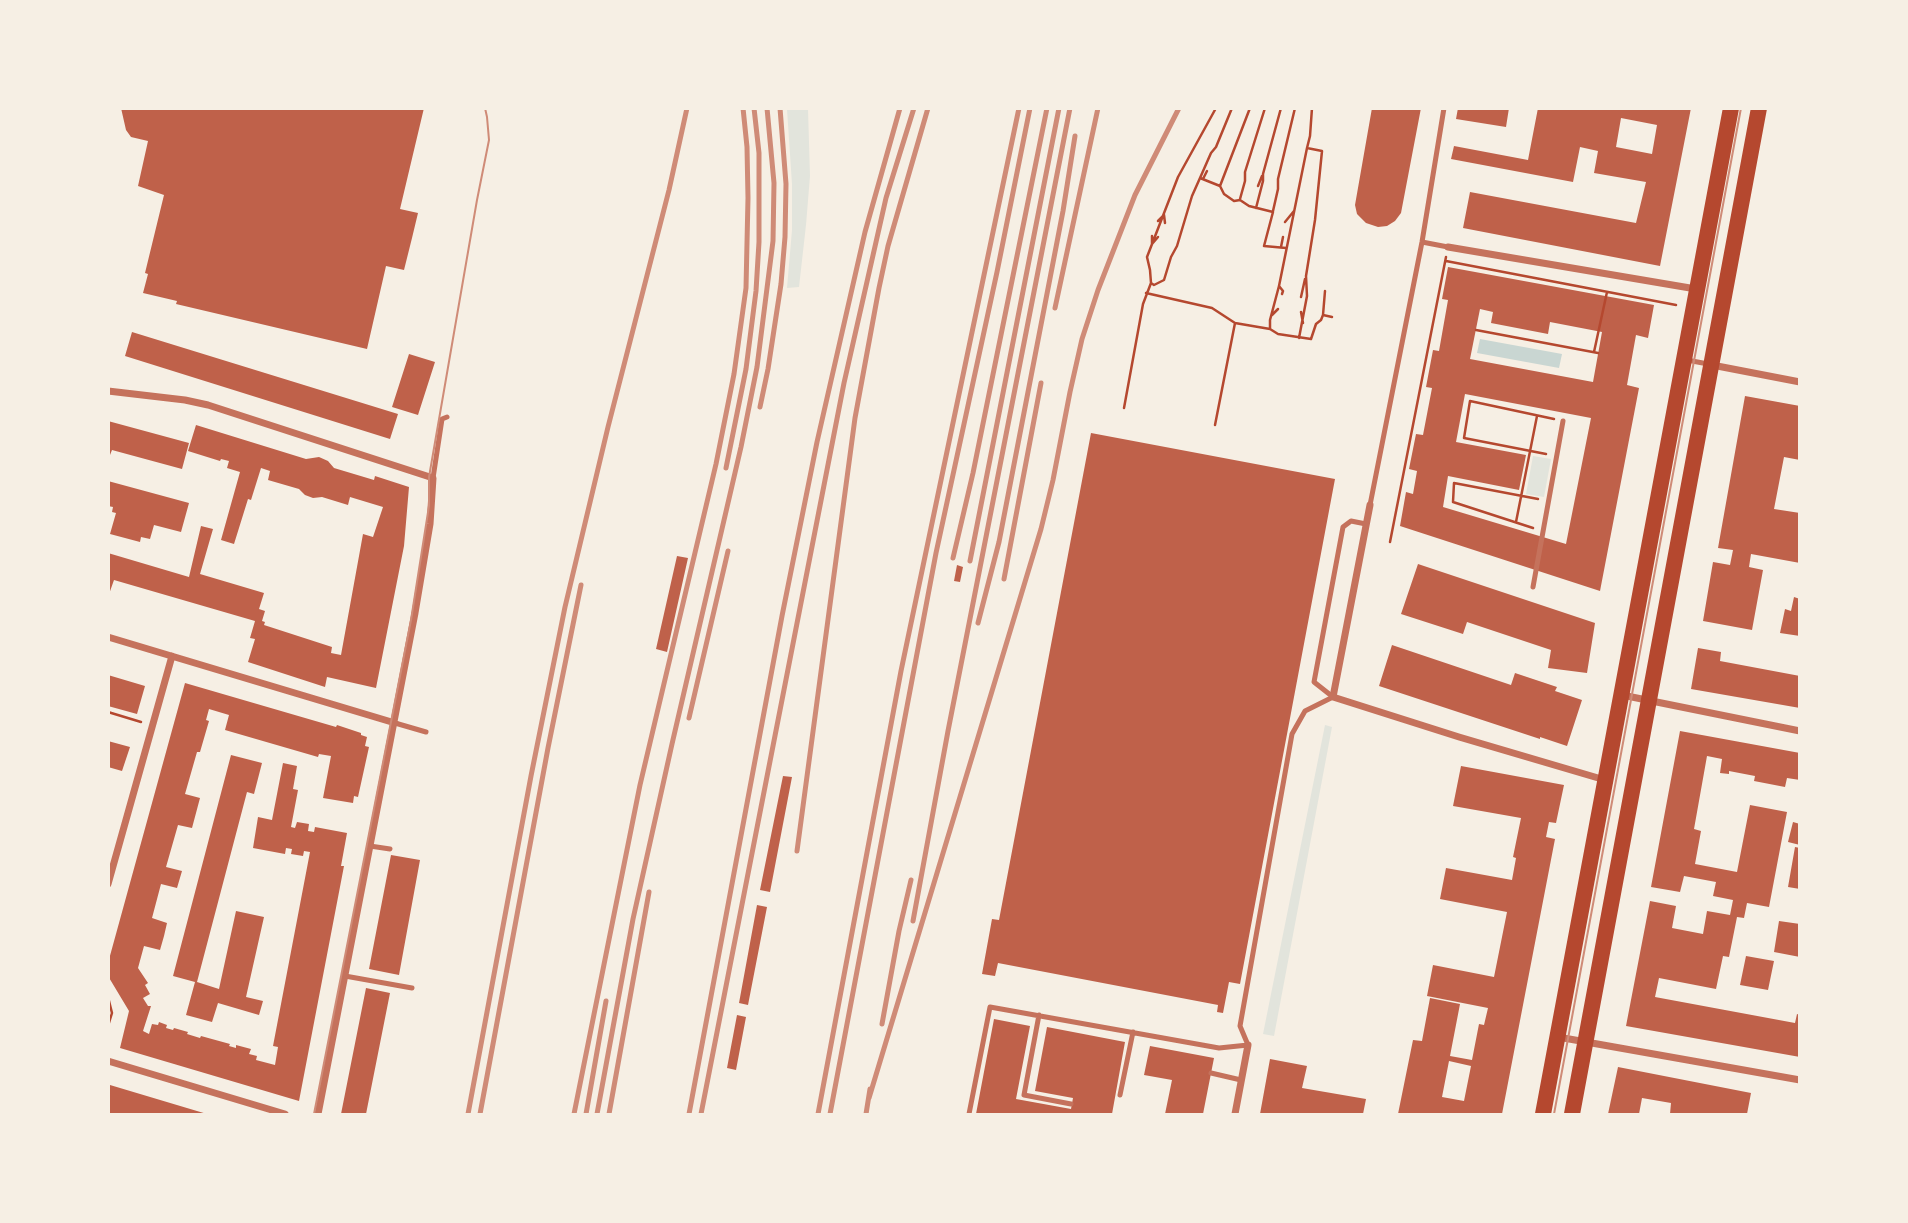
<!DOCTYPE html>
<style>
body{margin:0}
#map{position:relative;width:1908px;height:1223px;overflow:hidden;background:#f6efe4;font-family:"Varela Round",sans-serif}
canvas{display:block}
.frame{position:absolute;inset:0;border:110px solid #f6efe4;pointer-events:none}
</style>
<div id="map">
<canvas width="1908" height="1223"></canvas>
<div class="frame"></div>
</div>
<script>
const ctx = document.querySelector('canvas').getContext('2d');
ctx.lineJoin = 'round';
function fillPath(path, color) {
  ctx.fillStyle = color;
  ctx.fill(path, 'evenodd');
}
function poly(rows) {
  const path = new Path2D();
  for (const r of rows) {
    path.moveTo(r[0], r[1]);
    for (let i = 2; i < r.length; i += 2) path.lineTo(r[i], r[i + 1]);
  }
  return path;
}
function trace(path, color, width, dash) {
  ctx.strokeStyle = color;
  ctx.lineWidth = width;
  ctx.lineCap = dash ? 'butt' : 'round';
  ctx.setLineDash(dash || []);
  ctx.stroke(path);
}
fillPath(poly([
 [787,109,808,109,810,176,806,225,799,287,787,288,792,230,792,184],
 [1533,456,1551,459,1544,497,1526,494],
 [1325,725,1332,727,1274,1036,1263,1034]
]), '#e2e4dc');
fillPath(poly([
 [1480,339,1562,354,1559,368,1477,353]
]), '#c9d6d2');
fillPath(poly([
 [121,108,424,108,400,209,418,213,412,238,404,270,386,266,367,349,176,304,177,301,143,293,148,274,145,273,164,195,138,186,148,141,131,137,126,130],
 [1372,108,1421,108,1401,213,1395,221,1387,226,1378,227,1366,223,1357,214,1355,205],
 [1458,108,1509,108,1506,127,1456,119],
 [1538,108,1691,108,1660,266,1463,228,1470,192,1636,223,1646,182,1594,173,1598,151,1580,147,1573,182,1451,159,1454,146,1528,160],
 [1621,118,1657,125,1652,154,1616,147],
 [1448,267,1654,305,1648,338,1636,335,1627,385,1639,388,1600,591,1400,526,1406,492,1413,494,1417,471,1409,469,1416,434,1423,435,1432,388,1426,387,1433,350,1439,351,1448,300,1442,299],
 [1480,309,1493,312,1491,323,1548,334,1550,322,1602,332,1593,382,1470,359],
 [1465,394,1591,418,1566,544,1443,507,1448,476,1519,490,1526,455,1456,442],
 [132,332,398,414,390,439,125,356],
 [409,354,435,362,418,415,392,407],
 [1745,396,1800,406,1800,460,1784,457,1774,509,1800,513,1800,563,1751,554,1749,567,1763,570,1752,630,1703,621,1713,562,1730,565,1733,550,1718,548],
 [108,421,189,443,182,469,112,450,108,460],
 [196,425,306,459,319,457,328,461,334,468,374,480,375,476,409,487,404,546,376,688,327,677,325,687,248,662,255,639,250,638,255,621,114,580,108,597,108,553,189,577,201,526,213,529,200,574,264,593,259,609,265,611,262,621,265,622,264,625,332,647,331,653,341,655,363,534,373,537,383,507,350,497,348,505,322,497,313,498,305,495,299,489,268,480,270,471,261,468,251,500,248,499,234,544,221,540,240,472,227,468,229,461,221,459,220,461,188,451],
 [1091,433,1335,479,1240,984,1229,982,1223,1013,1217,1012,1218,1005,998,963,995,976,982,974,992,919,999,920],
 [108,481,189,503,181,532,154,525,150,539,141,537,140,542,110,534,116,513,112,512,113,507,108,506],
 [677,556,688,558,667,652,656,649],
 [1418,564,1595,623,1587,673,1548,668,1551,650,1467,622,1463,634,1401,614],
 [957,565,963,567,960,582,954,581],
 [1794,597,1800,599,1800,636,1780,633,1785,609,1791,611],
 [1392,645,1511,685,1515,673,1557,687,1555,691,1582,700,1567,746,1540,737,1540,739,1379,686],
 [1698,648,1721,652,1720,661,1800,676,1800,708,1691,689],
 [108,675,145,686,137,714,108,706],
 [185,683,336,727,337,725,361,733,361,735,367,737,365,746,369,747,358,797,354,796,353,803,323,798,331,756,319,754,318,757,225,730,229,715,209,709,206,720,209,721,200,752,197,752,185,794,200,798,192,828,178,825,166,867,182,871,177,888,161,884,152,918,167,923,164,936,160,950,144,946,138,968,148,983,145,985,150,994,143,998,148,1006,151,1006,143,1031,149,1034,152,1024,158,1025,159,1022,167,1025,166,1028,173,1030,174,1028,188,1032,187,1034,200,1038,201,1036,230,1044,229,1046,236,1048,236,1045,251,1049,249,1054,257,1056,256,1060,275,1065,278,1047,273,1046,310,852,304,851,303,856,291,854,292,849,286,848,285,854,253,848,258,817,272,820,283,763,297,766,293,789,298,790,291,827,295,828,297,822,309,824,308,831,314,832,315,827,347,833,341,866,344,866,299,1101,120,1048,129,1011,108,976,108,963],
 [1680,731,1800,753,1800,780,1787,778,1785,787,1754,781,1755,776,1729,771,1729,774,1720,773,1722,759,1707,756,1694,829,1701,831,1695,864,1737,872,1750,805,1787,812,1769,907,1747,903,1744,918,1737,917,1729,957,1723,956,1716,989,1659,978,1655,997,1795,1023,1797,1014,1800,1015,1800,1057,1626,1026,1650,901,1676,906,1672,928,1703,934,1707,911,1730,915,1733,900,1713,896,1716,882,1684,876,1680,892,1651,887],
 [108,741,130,747,122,771,108,767],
 [231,755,262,763,254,794,247,792,197,982,219,989,236,911,264,917,246,997,263,1001,259,1015,218,1003,212,1022,186,1015,195,982,173,976],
 [1461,766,1564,785,1556,823,1549,822,1546,837,1555,839,1502,1114,1398,1114,1413,1040,1422,1041,1430,998,1460,1004,1450,1056,1472,1060,1479,1024,1484,1025,1488,1008,1427,996,1433,965,1494,977,1507,912,1440,899,1446,868,1512,880,1516,858,1513,857,1521,818,1453,806],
 [1449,1061,1471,1066,1464,1101,1442,1097],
 [783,776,792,777,770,892,760,890],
 [1793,822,1800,824,1800,845,1788,842],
 [1795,847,1800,848,1800,889,1788,887],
 [391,855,420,860,399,975,369,969],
 [757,905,767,907,748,1005,739,1003],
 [1779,921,1800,924,1800,957,1774,952],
 [1746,956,1774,961,1768,990,1740,985],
 [366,988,390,993,366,1114,341,1114],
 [737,1015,746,1017,736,1070,727,1068],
 [994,1019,1030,1026,1016,1099,1071,1109,1073,1098,1035,1091,1047,1027,1125,1042,1112,1114,976,1114],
 [1150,1046,1214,1058,1203,1114,1165,1114,1172,1080,1144,1075],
 [1270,1059,1307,1066,1302,1088,1366,1099,1363,1114,1260,1114],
 [1618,1067,1751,1093,1747,1114,1670,1114,1671,1103,1642,1098,1639,1114,1608,1114],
 [110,1085,207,1114,108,1113,108,1091]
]), '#bf614a');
trace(poly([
 [1200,178,1211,153,1216,147,1232,108],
 [1203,179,1207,171],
 [1220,186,1250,108],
 [1258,186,1262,176],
 [1240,199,1245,181,1245,172,1265,108],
 [1256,208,1263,181,1263,174,1281,108],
 [1273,211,1278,189,1278,179,1295,108],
 [1158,221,1164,215,1165,223],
 [1285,222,1294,211],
 [1152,236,1152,244,1158,237],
 [1281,247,1283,237],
 [1446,261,1676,305],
 [1151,283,1154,285,1164,280,1171,257,1177,246,1192,196,1200,178,1220,186,1224,194,1234,201,1240,200,1249,206,1273,212,1264,246,1286,248],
 [1279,286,1283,291,1282,294],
 [1146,293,1212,308,1235,323,1270,329,1278,334,1311,339,1316,324,1321,320,1323,315,1325,291],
 [1301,297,1305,279],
 [1301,312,1303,323],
 [1272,315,1278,309],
 [1323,315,1332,317],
 [1270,329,1270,320,1279,286,1307,148],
 [1476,330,1598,353],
 [1299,338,1307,296,1306,276,1315,220,1322,151,1307,148,1310,136,1312,108],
 [1594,352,1607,292],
 [1124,408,1143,304,1151,283,1150,270,1147,257,1178,177,1216,108],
 [1215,425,1235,323],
 [1546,454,1464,438,1470,401,1554,419],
 [1516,522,1537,416],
 [1533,528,1453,502,1454,483,1538,499],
 [1390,542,1446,257],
 [108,712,141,722],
 [108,997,112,1013,108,1026]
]), '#b5482f', 2.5);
trace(poly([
 [1422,242,1448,247],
 [1687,360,1708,364],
 [433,478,442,419,447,417],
 [1370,505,1422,242,1444,108],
 [1533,587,1563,421],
 [395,723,426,732],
 [370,846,390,849],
 [345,976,412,988],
 [1039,1015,1024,1095,1071,1104],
 [1211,1073,1241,1080],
 [1120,1095,1133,1032],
 [969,1114,990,1007,1219,1048,1248,1045,1240,1026,1292,734,1305,711,1333,697,1314,682,1343,527,1351,521,1366,524]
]), '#c5725c', 5);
trace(poly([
 [1448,247,1696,289],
 [1712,365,1800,382],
 [108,391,185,400,208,405,433,478,430,524,415,613,318,1114],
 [1370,505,1333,697,1459,737,1605,780],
 [108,637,395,723],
 [1622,695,1800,731],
 [108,884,172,656],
 [1558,1037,1800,1080],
 [108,1061,285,1114],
 [1235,1114,1248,1045]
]), '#c5725c', 7);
trace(poly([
 [1543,1114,1731,108],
 [1572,1114,1759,108]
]), '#b5482f', 16);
trace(poly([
 [314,1114,411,620,429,506,429,477,477,200,489,140,487,117,485,108],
 [1554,1114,1741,108]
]), '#cf8b77', 2);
trace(poly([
 [1055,308,1098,108],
 [760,407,768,369,781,284,785,237,786,184,780,108],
 [726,468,746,369,756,291,759,242,759,153,754,108],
 [953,558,973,473,1047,108],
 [970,561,1059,108],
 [1004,579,1041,383],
 [978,623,999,542,1063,211,1075,136],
 [689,718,728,551],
 [797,851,855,418,879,288,888,246,928,108],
 [913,921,948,731,1070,108],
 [882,1024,899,931,911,880],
 [869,1098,1041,529,1053,480,1070,392,1082,339,1098,290,1135,195,1179,108],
 [468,1114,531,776,565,607,608,427,669,190,687,108],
 [480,1114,548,748,581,585],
 [574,1114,640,785,716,464,734,374,746,288,748,198,747,147,743,108],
 [586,1114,606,1001],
 [597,1114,633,919,672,744,741,447,757,367,773,241,774,183,767,108],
 [609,1114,649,892],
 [689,1114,782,616,817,442,865,232,900,108],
 [701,1114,844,383,886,198,914,108],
 [818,1114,901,671,1019,108],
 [830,1114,936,553,997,272,1030,108],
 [866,1114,870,1089]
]), '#cf8b77', 5);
</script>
